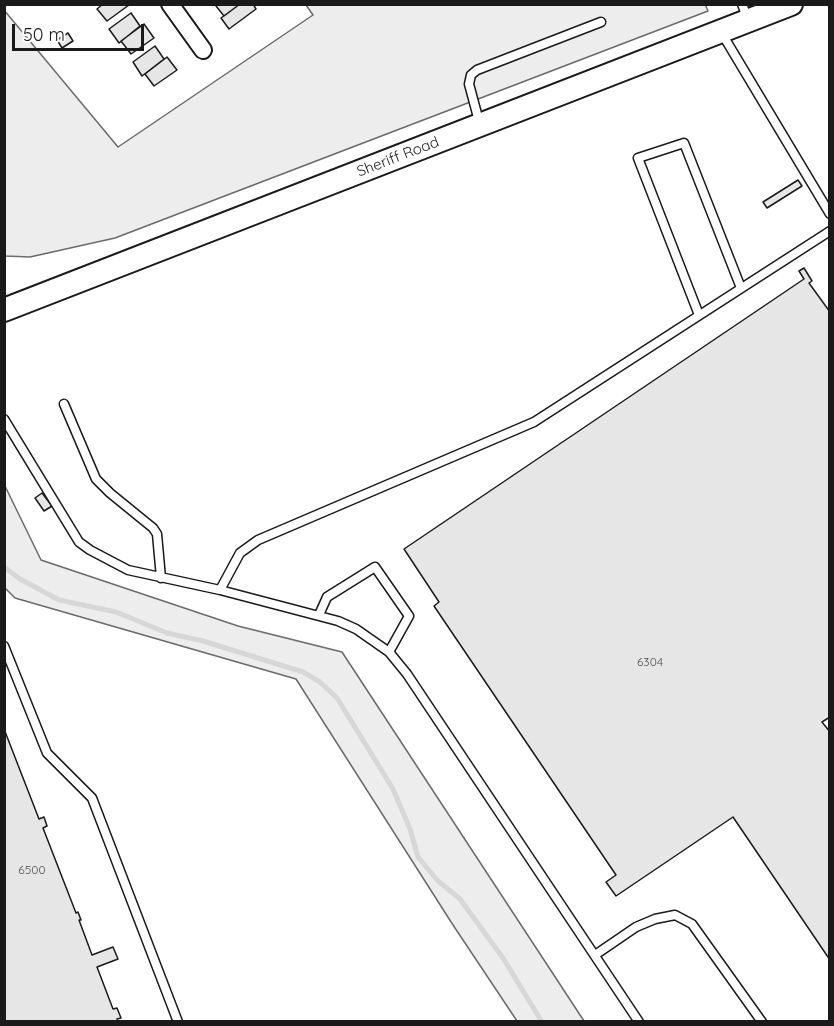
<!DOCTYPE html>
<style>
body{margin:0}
#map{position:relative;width:834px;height:1026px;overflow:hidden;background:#fff;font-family:Quicksand,sans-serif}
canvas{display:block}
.frame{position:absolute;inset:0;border:6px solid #1a1a1a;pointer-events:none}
.scale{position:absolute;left:12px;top:24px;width:132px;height:27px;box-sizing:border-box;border:3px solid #1a1a1a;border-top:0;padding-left:8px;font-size:18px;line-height:21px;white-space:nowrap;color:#1a1a1a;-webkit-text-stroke:4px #fff;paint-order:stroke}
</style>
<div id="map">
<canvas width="834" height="1026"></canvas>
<div class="frame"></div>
<div class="scale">50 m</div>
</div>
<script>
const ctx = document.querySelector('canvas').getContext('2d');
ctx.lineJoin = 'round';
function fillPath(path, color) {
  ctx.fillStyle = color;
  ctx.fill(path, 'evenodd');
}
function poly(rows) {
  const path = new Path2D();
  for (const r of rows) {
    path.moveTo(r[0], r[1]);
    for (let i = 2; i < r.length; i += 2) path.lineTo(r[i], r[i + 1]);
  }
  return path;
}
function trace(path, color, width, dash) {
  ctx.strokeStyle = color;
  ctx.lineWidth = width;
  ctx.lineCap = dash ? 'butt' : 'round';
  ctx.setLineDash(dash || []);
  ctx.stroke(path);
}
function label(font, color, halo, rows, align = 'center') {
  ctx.font = font + ' Quicksand,sans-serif';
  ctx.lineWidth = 4.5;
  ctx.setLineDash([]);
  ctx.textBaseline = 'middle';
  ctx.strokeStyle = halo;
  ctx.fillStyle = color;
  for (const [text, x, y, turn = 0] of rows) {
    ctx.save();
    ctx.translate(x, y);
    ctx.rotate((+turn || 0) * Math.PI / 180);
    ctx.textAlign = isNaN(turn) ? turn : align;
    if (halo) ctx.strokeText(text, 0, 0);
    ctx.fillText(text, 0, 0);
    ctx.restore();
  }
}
const built = poly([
 [705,4,708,11,115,238,30,257,5,256,4,10,118,147,313,15,306,5,705,4],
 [4,484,41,560,238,626,342,652,584,1021,517,1021,453,925,296,679,15,598,5,588,4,484]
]);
fillPath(built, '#ededed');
trace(built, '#6a6a6a', 1.5);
trace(poly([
 [4,567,20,579,59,600,116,612,167,633,203,641,303,672,320,682,337,698,393,789,410,829,418,857,438,881,460,899,503,958,542,1022]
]), '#d7d7d7', 5);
const building = poly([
 [103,4,129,4,129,5,107,21,97,9,103,4],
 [218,4,240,4,224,16,216,6,218,4],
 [240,4,253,4,256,9,229,29,221,18,240,4],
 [131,13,140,26,119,43,109,29,131,13],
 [144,24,154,38,131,54,121,41,144,24],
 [68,33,73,41,62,48,57,40,68,33],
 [155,46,164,59,142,76,133,62,155,46],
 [167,57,177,70,154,86,145,74,167,57],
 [798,180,802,186,767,208,763,202,798,180],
 [804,268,812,281,809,283,830,312,830,717,822,722,830,732,830,960,733,817,616,896,606,882,616,875,434,606,439,602,404,549,804,279,799,271,804,268],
 [42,493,52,506,44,511,35,498,42,493],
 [4,729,39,819,44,817,47,826,43,828,76,913,78,912,81,920,79,920,92,955,113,947,118,959,97,967,113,1009,117,1008,121,1018,117,1019,118,1022,4,1022,4,729]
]);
fillPath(building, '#e6e6e6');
trace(building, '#1a1a1a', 1.5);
const service = poly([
 [742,4,748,20],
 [721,32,830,214],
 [480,125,469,84,471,75,477,70,601,22],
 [699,315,638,158,684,143,741,288],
 [64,404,96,479,110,493,153,528,157,534,161,578],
 [4,419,79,542,90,550,128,570,220,590,240,553,258,540,534,422,830,231],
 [220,590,338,621,356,629,389,652,407,674,639,1022],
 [319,615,327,597,375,567,409,616,389,652],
 [4,646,47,753,92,798,178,1022],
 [595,955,636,927,655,919,675,915,692,924,762,1022]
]);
const minor = poly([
 [170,4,203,50]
]);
const secondary = poly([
 [4,310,791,4]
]);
trace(service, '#1a1a1a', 11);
trace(minor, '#1a1a1a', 20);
trace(secondary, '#1a1a1a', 26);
trace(service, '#fff', 8);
trace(minor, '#fff', 16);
trace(secondary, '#fff', 22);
label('12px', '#4d4d4d', null, [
 ["6304",650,662],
 ["6500",32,870]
]);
label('15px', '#1a1a1a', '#fff', [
 ["Sheriff Road",398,157,-21]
]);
</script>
